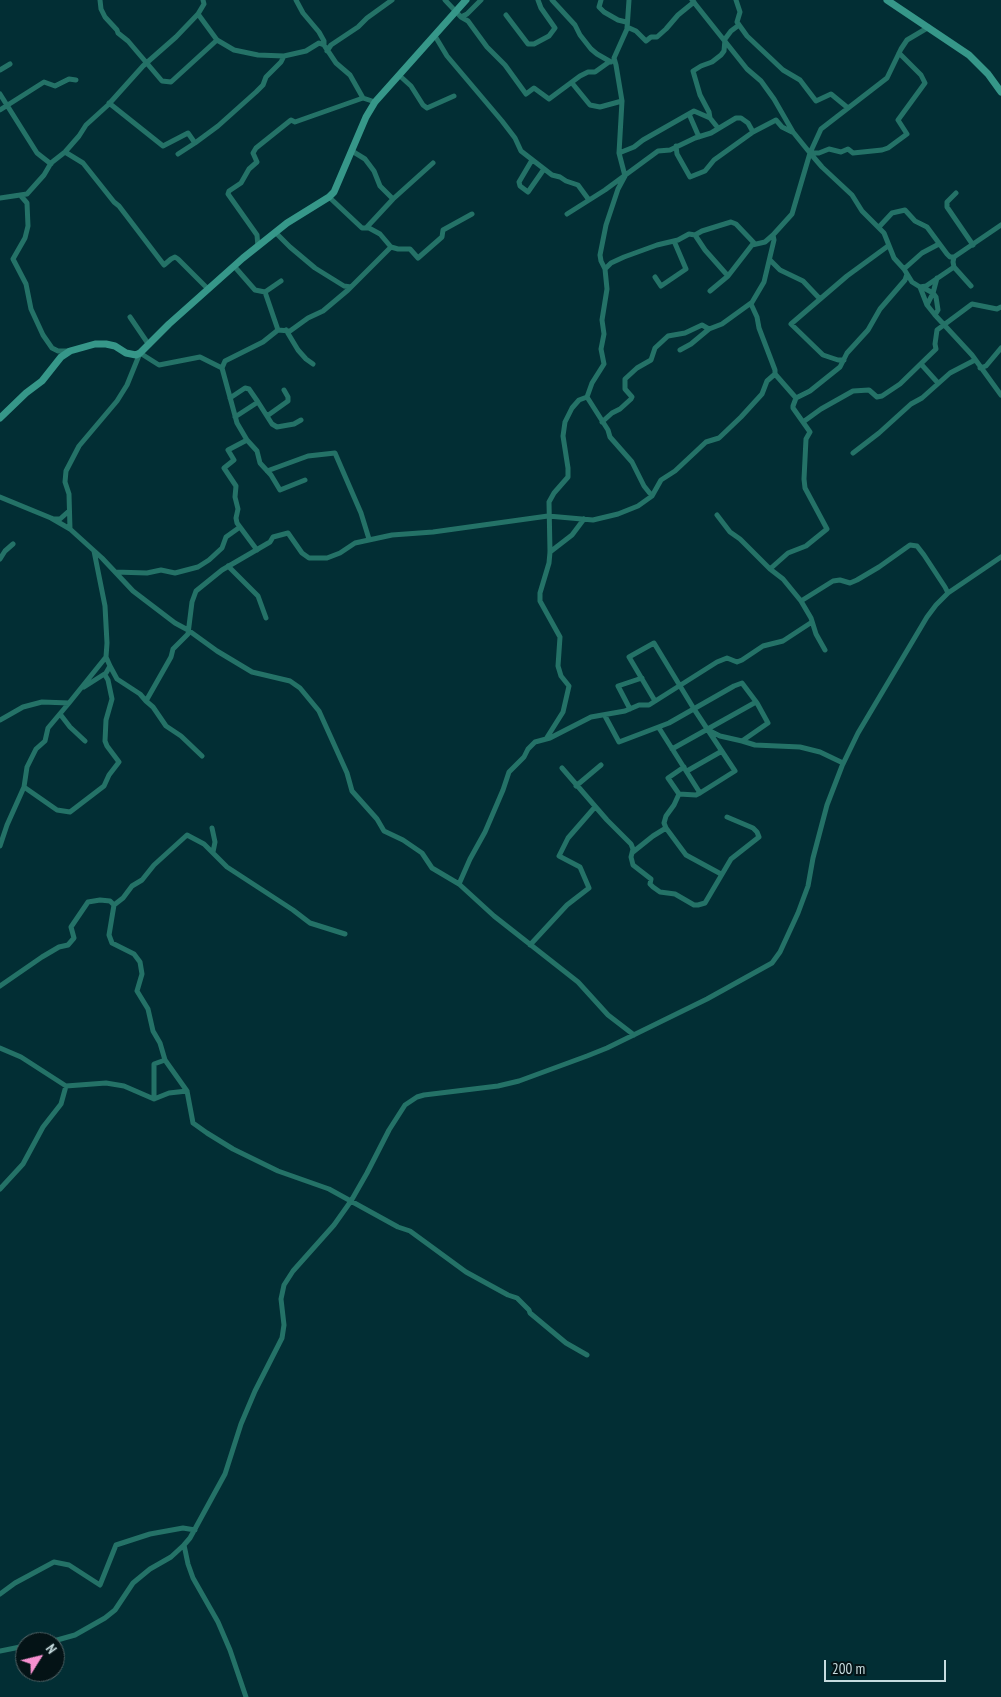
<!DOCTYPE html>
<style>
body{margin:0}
#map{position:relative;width:1001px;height:1697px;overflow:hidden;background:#022e34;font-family:"PT Sans Narrow",sans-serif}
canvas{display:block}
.north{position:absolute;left:15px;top:1632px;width:50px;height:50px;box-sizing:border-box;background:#041316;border:1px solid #526366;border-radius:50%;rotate:54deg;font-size:14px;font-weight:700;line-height:20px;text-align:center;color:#c6dbde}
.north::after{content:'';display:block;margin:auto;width:18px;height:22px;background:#f690d0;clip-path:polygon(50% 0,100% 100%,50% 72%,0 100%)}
.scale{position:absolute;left:824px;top:1660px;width:122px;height:22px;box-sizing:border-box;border:2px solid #c6dbde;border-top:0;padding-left:6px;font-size:15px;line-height:18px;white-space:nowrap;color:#c6dbde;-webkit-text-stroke:4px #041316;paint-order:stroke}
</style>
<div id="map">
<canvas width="1001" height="1697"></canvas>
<div class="north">N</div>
<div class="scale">200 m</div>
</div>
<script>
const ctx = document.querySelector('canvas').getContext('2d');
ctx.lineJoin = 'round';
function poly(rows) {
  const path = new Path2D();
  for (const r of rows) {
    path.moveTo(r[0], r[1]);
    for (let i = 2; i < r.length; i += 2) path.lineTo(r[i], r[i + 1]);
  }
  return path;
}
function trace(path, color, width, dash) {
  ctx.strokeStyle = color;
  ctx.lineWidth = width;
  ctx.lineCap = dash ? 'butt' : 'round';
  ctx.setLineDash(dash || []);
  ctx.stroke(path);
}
trace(poly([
 [100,0,101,9,105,17,117,30,118,33,128,41,162,81,171,82,217,40],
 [296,0,303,13,319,32,324,41,324,45],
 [445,0,461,17,468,21,487,47,505,65,526,94,534,88,549,99,580,76,588,72,595,72,609,62],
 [552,0,575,25,580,35,591,49,597,54,611,62],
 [601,0,599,7,604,12,618,20,626,22],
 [629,0,627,29,614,58,616,65,622,101,619,153,625,176,618,189,606,225,600,255,601,261,605,269,607,289,602,320,604,334,601,349,604,364,592,383,587,397,608,430,610,437,632,462,644,486,652,496],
 [692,0,747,69,761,81,774,99,793,132,810,153,822,167,852,195,862,211,884,233,894,258,904,269,912,282,920,287,927,305,935,315,972,355,1001,395],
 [736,0,740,12,737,22,747,36,783,70,800,80,816,101,831,94,848,108],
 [198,14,217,40,234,50,258,55,284,56,306,51,319,43,324,45,336,63,350,75,363,98,375,102],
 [506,15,528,44,534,44,549,36,555,28,541,8,538,0],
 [461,17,467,14,481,0],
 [627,27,636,31,646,41,651,37,657,37,666,29,678,15,694,2],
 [435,36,447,56,502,121,515,138,521,151,552,175,560,177,566,181,578,185,589,200],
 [327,51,331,45,358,27,367,18,392,0],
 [0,70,10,64],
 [400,76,411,86,423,105,427,108,454,96],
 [572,83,590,105,600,107,622,101],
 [0,94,37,153,51,164],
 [109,103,163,146,188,133,195,143,218,126,256,92,263,85,266,77,281,62,284,56],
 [0,110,44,82,55,86,69,79,76,80],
 [689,114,699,137],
 [710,118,709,112,700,95,693,71,701,66,712,62,721,55,724,51,725,39,731,31,739,25],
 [676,146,677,154,690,177,705,171,714,160,753,132],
 [352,151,365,159,374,171,380,186,393,199],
 [65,152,83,163,114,202,119,206,164,265,171,259,175,257,178,259,208,289],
 [619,153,634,147,643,140,694,111,710,118,718,128],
 [810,153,819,153,829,149,841,152,848,149,853,153,882,150,888,148,907,134,898,120,925,83,921,75,899,53],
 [178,154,195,143],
 [532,160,519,182,520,186,528,192,544,169],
 [956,193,947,202,947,207,973,245],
 [21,196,27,203,28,226,25,238,13,259,26,284,31,309,43,335,52,348,58,351,69,351],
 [329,197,362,228,369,228,380,234,391,247,398,249,410,249,418,258,442,237,443,230,472,214],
 [0,198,27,194,44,175,51,163,65,152,79,136,86,125,108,105,143,66,176,37,198,14,204,4,203,0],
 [567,214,605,190,658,151,670,150,695,138,711,133,736,118,741,118,748,123,753,132,776,120,782,127,792,132],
 [367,227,393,199,433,163],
 [879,227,892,213,905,210,915,221,927,227,947,254,950,257,954,257,1001,225],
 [275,232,290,247,315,268,344,286,351,287],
 [695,235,702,231,731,222,736,224,755,244],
 [258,247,257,235,228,194,229,191,241,183,249,169,257,162,253,153,256,148,291,120,295,122,363,98],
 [954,257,953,262,954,267,971,286],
 [770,260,780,270,803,281,820,299],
 [605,269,611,263,624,257,657,245,678,240,689,234,695,235,705,250,728,276,752,245,765,242,773,235],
 [904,269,922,253,939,244],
 [655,277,661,286,686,269,674,241],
 [920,287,926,286,954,267],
 [922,287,933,293,936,297,938,310,935,315],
 [710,291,728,276],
 [265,292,281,281],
 [927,305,933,293,937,278],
 [130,317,149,345],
 [278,330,290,331,308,318,323,311,348,290,391,247],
 [286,330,298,350,306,359,313,364],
 [680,350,691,344,709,329,722,324,751,303],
 [844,360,838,360,823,355,791,324,847,276,888,246],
 [921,364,938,383],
 [222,368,225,361,263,342,278,330,265,292,255,290,234,266],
 [980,368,986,366,1001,348],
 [230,398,245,388,249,389,258,402],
 [796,398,810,391,840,367,847,353,868,330,880,309,905,280,907,274],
 [267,416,288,401,288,397,284,390],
 [235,417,258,402,272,424,277,427,294,424,301,420],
 [602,422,612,413,620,409,631,399,632,397,625,389,625,379,637,368,651,360,655,348,668,336,685,333,702,325,709,329],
 [803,422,821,409,853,391,869,390,877,397,882,396,900,384,936,349,935,344,937,330,972,304,997,309,1001,307],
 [247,440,228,450,234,460,224,468,236,486,235,497,238,509,236,518,237,523,257,550],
 [853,453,879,433,911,404,922,398,950,373,975,360],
 [267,471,308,456,335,453,361,513,369,539],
 [305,480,280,490,271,475,260,463,257,451,247,440,237,423,222,368,200,357,159,365,140,353,127,385,117,401,79,446,66,471,65,482,69,494,70,529,102,558,133,591,175,623,188,630,217,651,252,672,290,681,300,688,319,711,347,773,352,791,377,819,384,831,403,840,422,853,432,868,459,884,494,916,578,982,608,1015,634,1035],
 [0,497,51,518,70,529],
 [717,515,730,532,740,539,770,569,788,553,806,546,827,529,805,488,804,479,806,439,810,432,793,408,793,406,796,398,775,374],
 [54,519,60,519,69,511],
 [550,552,572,535,584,519],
 [0,559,5,551,13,544],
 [228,566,258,596,266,618],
 [770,569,783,579,801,601,811,618,816,634,825,650],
 [115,572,147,573,161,570,175,573,198,567,209,560,222,548,226,537,240,527],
 [801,601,833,581,840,580,850,583,857,580,879,567,910,545,917,546,924,555,945,587,948,593],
 [110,666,117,679,140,694,146,701],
 [84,687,106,673,110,666,106,657],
 [655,701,629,657,654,643,694,709,735,771,700,793,659,728],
 [69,703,48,728,45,741,36,749,27,767,24,787,57,810,70,812,104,786,109,775,119,762,107,746,105,741,106,720,112,699,108,680,105,675],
 [630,709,618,686,642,678],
 [60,714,70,727,85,741],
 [605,716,619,742,669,723,734,686,742,683,757,703,768,723,742,741,720,736,710,731],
 [0,720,23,707,42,702,69,703,106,657,107,643,105,606,94,551],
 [546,739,563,712,569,686,561,676,558,666,560,637,540,601,540,593,549,563,550,552,549,502,554,493,568,477,568,468,563,436,565,422,572,408,579,400,587,397],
 [742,741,755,745,800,747,820,752,843,763],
 [672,749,756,702],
 [202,756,181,736,166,726,153,707,146,701,171,657,173,649,188,634,192,602,196,591,222,570,270,542,273,537,288,533,302,553,309,558,327,558,340,553,355,543,392,535,433,532,548,516,593,520,618,514,638,506,652,496,661,480,675,471,706,442,719,438,741,417,762,394,767,381,775,374,775,370,759,328,757,317,751,304,764,282,774,240,773,235,792,214,810,153,821,129,887,78,901,49,907,40,929,27],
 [562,768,607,820,631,844,633,849,631,857,633,865,651,879,650,884,653,887,660,892,675,894,694,905,698,905,705,903,731,859,759,837,757,832,753,828,727,817],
 [687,771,722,751],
 [576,786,601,765],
 [679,794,668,778,684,767],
 [212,828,215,842,213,852],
 [666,828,664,823,666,816,674,805,679,794,696,795,700,793],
 [0,846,7,825,24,787],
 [633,852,653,836,666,828,686,855,721,874],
 [459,884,470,859,485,832,503,790,509,772,524,757,528,749,535,742,550,738,591,717,625,711,639,705,649,705,717,662,727,658,737,662,742,660,763,646,783,641,812,622],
 [530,945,567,905,589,888,580,867,559,856,568,838,595,807],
 [0,986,42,957,59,947,68,945,74,938,71,927,88,902,100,900,110,901,114,905],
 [0,1048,21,1057,66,1086,106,1083,124,1086,154,1099,169,1093,187,1091,193,1123,207,1133,233,1149,278,1171,329,1189,398,1227,410,1231,466,1272,508,1295,517,1298,529,1310,530,1313,566,1343,587,1355],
 [187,1091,165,1060,160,1043,153,1031,148,1009,137,991,142,974,140,962,134,954,112,943,109,935,114,905,123,898,132,886,142,880,154,865,187,835,204,844,227,867,293,910,310,923,345,934],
 [154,1099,154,1064,165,1060],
 [0,1189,23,1164,43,1127,61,1104,66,1086],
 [184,1545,188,1564,193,1578,218,1622,230,1650,246,1697],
 [0,1594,15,1583,54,1562,69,1565,100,1585,116,1545,150,1534,183,1528,195,1530],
 [50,1642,75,1635,105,1618,115,1610,133,1583,150,1569,171,1557,184,1545,190,1538,225,1474,241,1424,255,1391,282,1338,284,1325,281,1299,284,1285,293,1271,334,1225,351,1201,367,1173,389,1130,405,1105,417,1097,424,1095,498,1086,519,1081,587,1056,607,1048,707,999,772,963,780,952,798,913,808,886,813,858,827,805,842,766,858,733,927,617,936,605,948,593,1001,557],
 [0,1651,25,1646]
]), '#247267', 5);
trace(poly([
 [887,0,969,55,988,74,1001,92],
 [0,418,26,393,42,381,61,357,70,351,95,344,106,344,115,346,126,353,136,355,140,353,169,324,243,258,287,223,329,197,334,192,366,117,375,102,466,0]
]), '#369789', 7);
</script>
